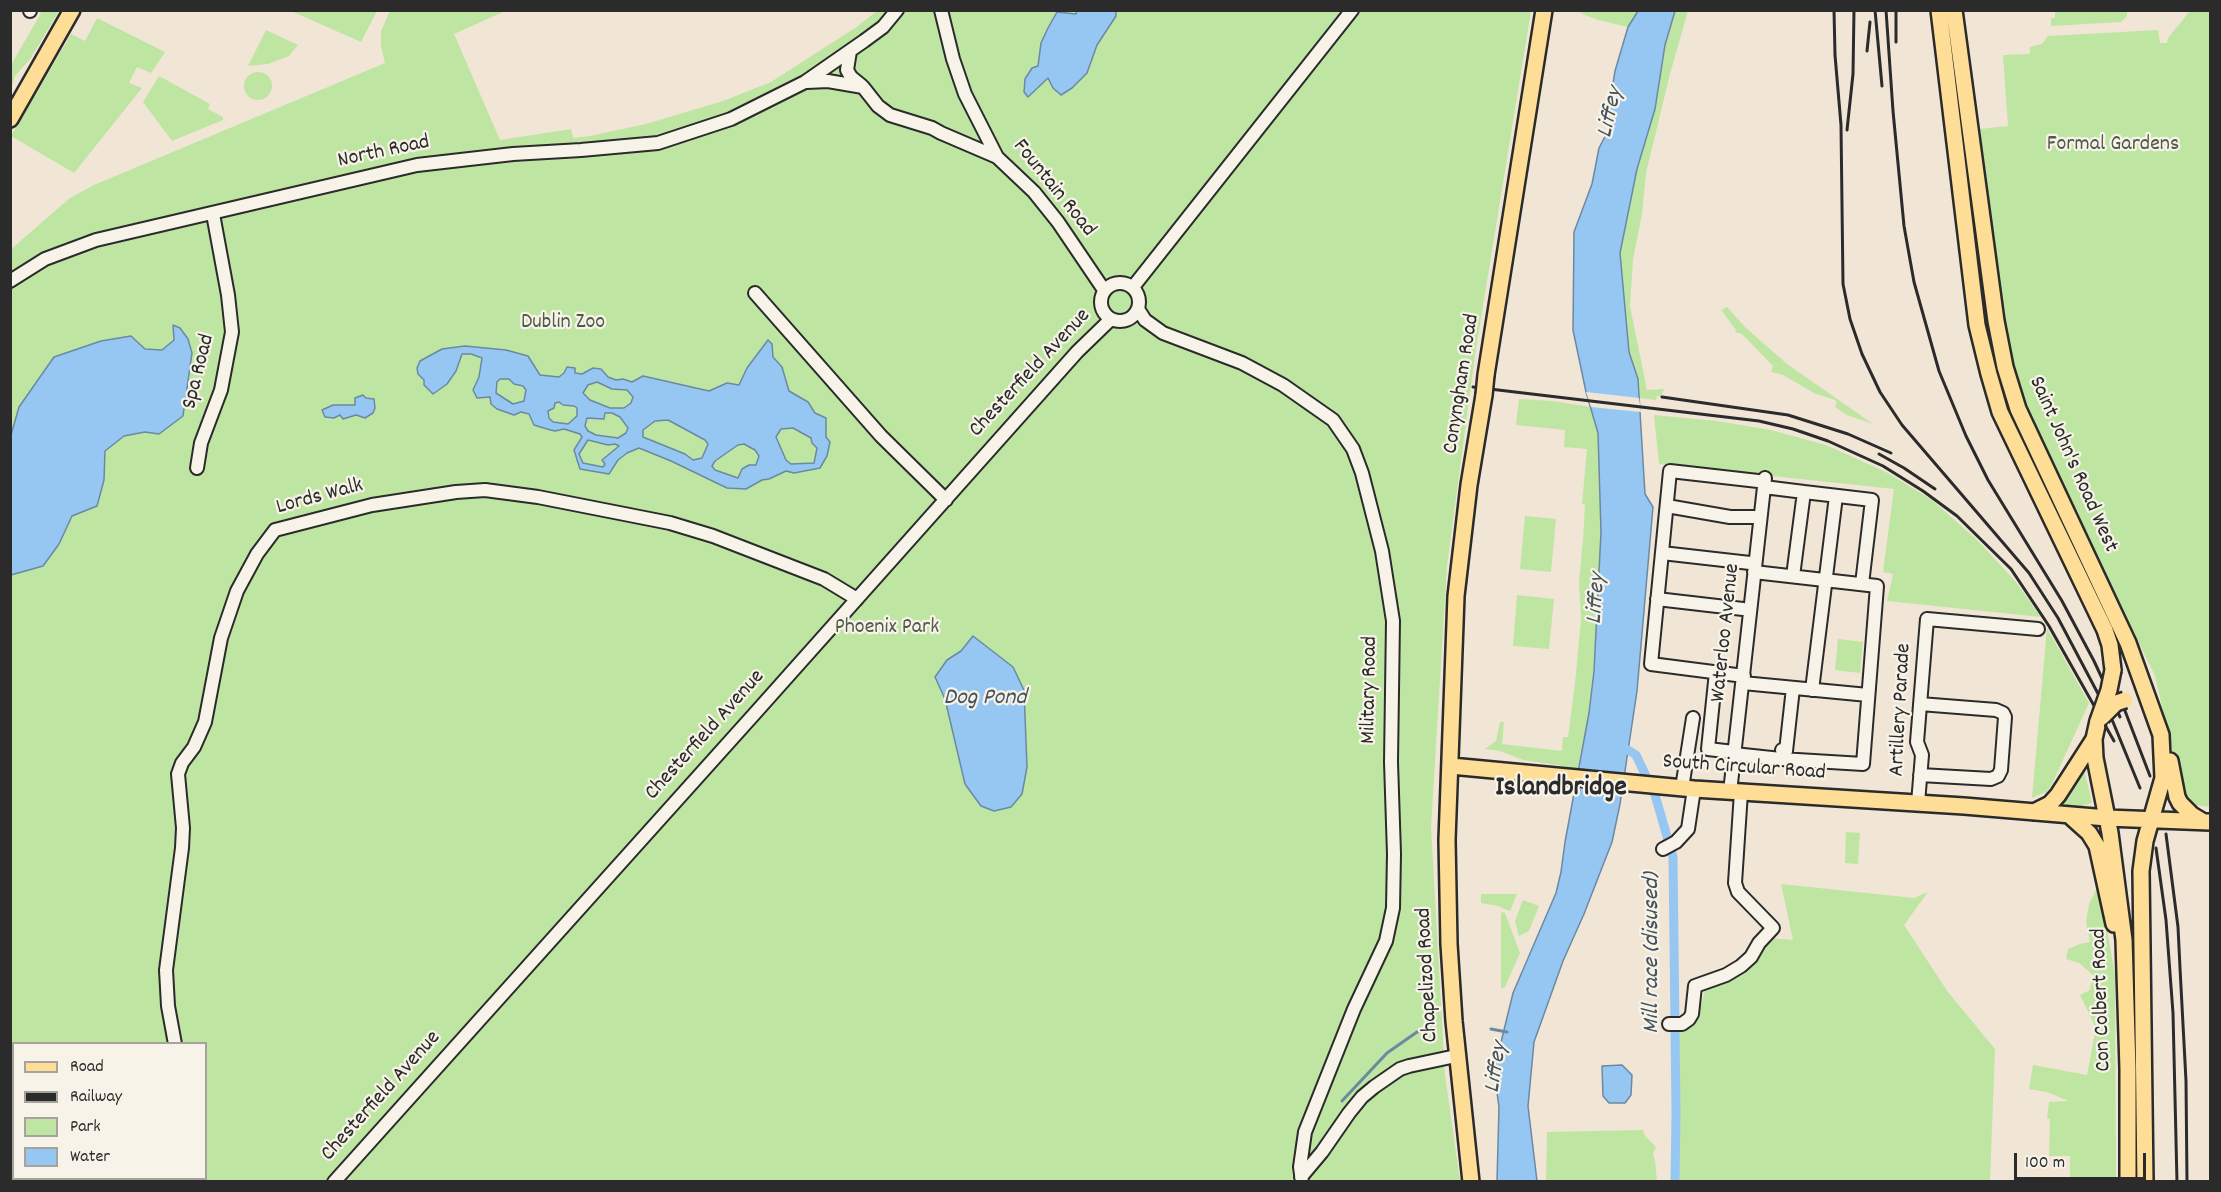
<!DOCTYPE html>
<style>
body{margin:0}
#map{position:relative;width:2221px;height:1192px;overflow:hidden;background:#f1e5d6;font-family:Dekko,sans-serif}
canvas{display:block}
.frame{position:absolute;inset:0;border:12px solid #2b2b2b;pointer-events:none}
.legend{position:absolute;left:12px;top:1042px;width:195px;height:138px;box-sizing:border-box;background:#f7f3e8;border:2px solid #a5a39c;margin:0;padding:8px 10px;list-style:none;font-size:18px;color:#2b2b2b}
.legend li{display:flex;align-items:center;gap:12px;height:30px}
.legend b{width:30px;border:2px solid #a5a39c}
.scale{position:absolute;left:2014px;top:1153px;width:132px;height:27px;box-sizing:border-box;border:3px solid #2b2b2b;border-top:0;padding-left:8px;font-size:18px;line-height:21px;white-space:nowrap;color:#2b2b2b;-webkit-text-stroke:4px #f7f3e8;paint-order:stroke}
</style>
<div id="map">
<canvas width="2221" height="1192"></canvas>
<div class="frame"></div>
<ul class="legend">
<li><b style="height:8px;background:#fede96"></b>Road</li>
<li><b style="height:8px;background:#2b2b2b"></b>Railway</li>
<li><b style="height:16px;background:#bee6a2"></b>Park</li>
<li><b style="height:16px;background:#96c7f2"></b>Water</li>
</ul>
<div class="scale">100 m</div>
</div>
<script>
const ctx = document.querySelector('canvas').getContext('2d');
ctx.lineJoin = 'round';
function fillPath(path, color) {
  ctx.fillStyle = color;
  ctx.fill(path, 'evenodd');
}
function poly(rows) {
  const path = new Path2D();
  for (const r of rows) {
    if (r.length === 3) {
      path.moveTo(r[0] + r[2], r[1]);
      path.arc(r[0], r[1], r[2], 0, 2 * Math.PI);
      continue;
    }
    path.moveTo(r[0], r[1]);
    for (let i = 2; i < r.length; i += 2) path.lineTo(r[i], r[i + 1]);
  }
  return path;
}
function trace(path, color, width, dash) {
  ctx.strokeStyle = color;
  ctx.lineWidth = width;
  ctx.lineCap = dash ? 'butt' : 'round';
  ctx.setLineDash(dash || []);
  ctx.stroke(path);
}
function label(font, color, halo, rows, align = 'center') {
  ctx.font = font + ' Dekko,sans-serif';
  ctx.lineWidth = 4.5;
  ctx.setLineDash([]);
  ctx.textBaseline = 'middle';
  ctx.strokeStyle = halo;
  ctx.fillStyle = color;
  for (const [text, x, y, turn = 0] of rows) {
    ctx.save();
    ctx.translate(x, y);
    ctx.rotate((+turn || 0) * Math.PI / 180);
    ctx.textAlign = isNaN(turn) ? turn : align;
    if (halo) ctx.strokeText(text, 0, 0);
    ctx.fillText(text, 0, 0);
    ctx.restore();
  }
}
fillPath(poly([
 [1589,10,1638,11,1628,27,1598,20,1580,13],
 [37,11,59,11,31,58,15,76,11,89,11,65,41,13],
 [291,11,377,11,361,42],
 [390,11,505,11,454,34,500,140,571,129,573,138,590,136,646,124,723,101,771,82,855,28,877,11,1531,11,1475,355,1447,566,1431,827,1445,1075,1460,1181,11,1181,10,250,70,198,94,185,385,63,381,46,381,31],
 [14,1044,206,1044,206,1178,14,1178],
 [1675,11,1688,11,1670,74,1646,173,1642,214,1633,259,1630,306,1647,390,1664,389,1661,397,1657,396,1656,400,1639,398,1638,379,1629,351,1620,253,1637,169,1655,109,1665,45],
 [2055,11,2127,11,2127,16,2121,22,2051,26,2051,18,2055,18],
 [2190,11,2210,11,2210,807,2195,805,2187,801,2177,771,2155,676,2023,404,2005,324,1980,129,2008,126,2003,55,2030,54,2030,47,2042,44,2048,36,2158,30,2160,43,2167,43,2168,38],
 [97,18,165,52,151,73,137,67,129,83,142,88,74,173,11,136,71,34,85,41],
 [266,30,298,45,289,56,268,64,248,66],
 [258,86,14],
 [159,76,210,104,208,109,223,117,223,120,172,141,143,102],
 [1727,307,1745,327,1787,364,1873,424,1847,415,1835,407,1837,402,1835,400,1814,393,1783,375,1771,372,1773,366,1742,334,1735,332,1736,330,1721,310],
 [1519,399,1552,401,1591,407,1598,433,1601,532,1597,631,1589,713,1577,771,1566,770,1563,766,1523,760,1500,751,1485,749,1496,741,1500,722,1504,722,1502,744,1562,751,1563,737,1568,737,1575,683,1581,619,1579,582,1583,540,1585,505,1582,504,1587,449,1564,447,1565,430,1516,425],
 [1654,415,1717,421,1771,430,1826,445,1888,473,1932,500,1978,541,2015,581,2041,617,1887,601,1893,574,1883,572,1894,489,1659,464],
 [1525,516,1556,519,1551,572,1520,569],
 [1517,595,1554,599,1549,649,1513,646],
 [2047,628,2089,703,2051,786,2046,792,2032,798],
 [1838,639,1863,642,1860,673,1835,670],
 [2084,770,2092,803,2082,806,2058,805],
 [1846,832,1860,833,1858,864,1845,863],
 [1781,884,1914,898,1928,892,1904,925,1948,992,1995,1049,1990,1181,1679,1182,1679,1032,1696,1022,1705,990,1748,966,1771,938,1793,940],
 [2099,884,2115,975,2116,1181,2070,1181,2070,1156,2049,1156,2050,1119,2047,1119,2049,1102,2069,1101,2047,1092,2029,1089,2033,1065,2087,1075,2096,1028,2080,995,2090,990,2093,975,2079,963,2066,959,2068,949,2080,944,2090,942,2086,922,2089,904],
 [1481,894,1517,894,1510,911,1498,906,1481,903],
 [1523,900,1539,906,1529,931,1519,936,1515,921],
 [1501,912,1505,913,1520,953,1505,987,1501,989],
 [1643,1130,1645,1136,1656,1147,1653,1154,1655,1160,1657,1181,1546,1181,1547,1132]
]), '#bee6a2');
const water = poly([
 [1077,11,1116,11,1116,16,1097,45,1087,73,1072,88,1061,95,1053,88,1048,78,1028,97,1024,92,1025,79,1032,68,1038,66,1041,43,1048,28,1057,12,1076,14,1077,11],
 [1638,11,1675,11,1665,45,1655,109,1637,169,1620,253,1629,352,1638,379,1645,494,1653,507,1637,691,1620,804,1612,842,1584,914,1563,961,1534,1042,1528,1106,1537,1181,1497,1181,1499,1107,1494,1071,1513,993,1556,893,1561,872,1565,842,1589,713,1594,671,1601,532,1598,433,1586,392,1573,330,1574,232,1592,184,1599,148,1610,127,1610,102,1615,71,1628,27,1638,11],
 [173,325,180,328,188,339,192,353,183,416,159,434,145,432,124,436,105,451,104,480,97,506,72,516,59,544,43,566,11,575,11,435,19,407,54,357,101,341,131,336,145,349,162,350,174,340,173,325],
 [768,340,772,344,773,357,782,367,789,391,808,402,815,413,826,418,826,437,830,442,827,456,820,468,794,473,786,471,769,479,762,480,746,489,727,488,671,461,639,448,627,453,618,460,609,474,580,469,574,450,582,437,580,434,564,429,555,431,547,429,534,425,529,414,521,412,514,415,497,409,491,404,490,397,477,398,473,390,479,377,482,358,471,354,462,354,456,371,447,384,433,394,424,385,424,380,418,374,417,368,420,361,442,349,465,346,506,350,528,356,540,375,559,377,564,373,567,367,575,368,575,373,582,374,593,368,601,369,608,377,616,380,623,379,632,382,643,376,709,391,727,383,739,385,747,368,768,340],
 [500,379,509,379,514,384,523,386,526,390,524,401,513,404,496,393,497,382,500,379],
 [597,382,612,389,627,390,633,397,631,403,624,408,610,408,590,400,583,393,588,385,597,382],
 [559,402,563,405,574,406,577,408,577,416,568,424,553,422,549,418,548,411,554,408,555,403,559,402],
 [605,413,612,413,620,417,628,428,626,433,618,438,596,435,588,431,585,426,587,418,604,419,605,413],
 [668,420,705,440,708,444,702,458,693,460,685,454,643,437,643,430,655,421,668,420],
 [793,428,811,438,812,443,817,448,814,463,791,464,786,460,776,437,781,429,793,428],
 [588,440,608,445,615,444,619,446,602,460,605,464,603,467,583,463,579,454,588,440],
 [744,444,755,450,759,456,756,465,749,465,742,469,738,478,715,470,712,466,715,461,738,445,744,444],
 [363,395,366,398,374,399,375,408,373,413,365,418,356,415,343,419,340,415,334,418,325,417,322,410,333,405,355,405,355,398,363,395],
 [973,636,1013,667,1024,690,1027,767,1022,794,1011,807,994,811,981,806,965,784,945,699,935,677,947,660,961,651,973,636],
 [1622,1065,1632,1075,1631,1095,1625,1103,1609,1103,1603,1096,1602,1066,1622,1065]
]);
fillPath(water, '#96c7f2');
trace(water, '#6b89a2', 1.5);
fillPath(poly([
 [1586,392,1639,398,1641,412,1591,407]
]), '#f1e5d6');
trace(poly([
 [1491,1029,1507,1032],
 [1342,1101,1387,1053,1417,1032,1432,1028]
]), '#6b89a2', 3);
trace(poly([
 [1618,747,1628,750,1636,755,1655,795,1673,857,1676,1113,1675,1182]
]), '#96c7f2', 9);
const minor = poly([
 [30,10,30,11],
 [941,10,953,59,965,94,997,157,1034,192,1058,222,1104,290],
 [850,51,847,70,851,77,862,86],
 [807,82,828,81,863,87,878,106,890,115,932,128,941,133,997,157],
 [10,281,45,259,96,240,417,165,513,154,581,150,658,143,731,119,805,82,864,41,883,27,897,10],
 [1120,302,19],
 [1133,287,1352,10],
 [755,293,881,436,946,500],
 [1138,309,1145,320,1163,333,1242,363,1283,385,1333,420,1353,449,1362,473,1382,551,1393,621,1391,762,1394,854,1393,908,1386,941,1354,1009,1305,1132,1300,1167,1302,1182],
 [197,468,201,443,221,390,232,332,228,295,213,214],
 [1764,487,1804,492,1793,576],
 [1804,492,1872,500,1862,584],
 [1667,506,1730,517,1754,517],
 [1662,553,1750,563],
 [1657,599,1743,609],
 [1716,672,1708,749,1734,752],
 [1744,676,1651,664,1670,471,1758,481],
 [1743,683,1868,695],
 [1812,690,1836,496],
 [1920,704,1996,710,2003,713,2005,717,2001,770,1998,776,1991,779,1920,775],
 [1782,750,1786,751,1793,688],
 [1734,754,1781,759,1863,764,1877,586,1754,572],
 [1682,788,1693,718],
 [1730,792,1765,478],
 [1918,803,1922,755,1917,742,1927,619,2038,629],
 [1663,849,1676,842,1688,829,1694,789],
 [1669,1024,1682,1024,1689,1019,1692,1014,1695,986,1726,975,1741,966,1751,957,1759,943,1773,928,1738,892,1735,883,1741,792],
 [175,1044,168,1006,166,970,182,848,183,828,178,774,182,763,194,747,205,722,221,638,237,591,257,554,275,530,372,505,456,492,485,490,538,497,670,523,713,536,824,579,857,599],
 [1301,1177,1322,1152,1349,1113,1362,1097,1374,1087,1400,1069,1409,1066,1456,1056],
 [334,1182,757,711,1077,352,1111,319]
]);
const major = poly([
 [1939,10,1977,325,1989,374,2000,412,2105,630,2110,645,2113,670],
 [1954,10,1996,321,2005,367,2018,409,2128,643,2161,735,2163,778,2145,841,2141,871,2145,1182],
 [10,119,72,10],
 [1486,375,1544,10],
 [2098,721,2094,739,2095,758,2110,833,2124,940,2128,1069,2128,1182],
 [2170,761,2177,797,2180,803,2192,815,2202,821],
 [1451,766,1694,789,1964,806,2107,818,2210,822],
 [2034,812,2050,804,2058,795,2094,739],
 [2070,816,2089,833,2097,846,2114,924],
 [1471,1182,1454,1021,1449,944,1447,840,1456,596,1469,485,1484,395]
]);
trace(minor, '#2b2b2b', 16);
trace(major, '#2b2b2b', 20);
trace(minor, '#f7f3e8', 12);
trace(major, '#fede96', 15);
trace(poly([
 [1834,10,1835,55,1841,125,1843,284,1850,319,1862,354,1880,392,1902,425,2029,573,2058,618,2113,722,2140,788],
 [1875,10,1882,86],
 [1886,10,1893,111,1904,226,1914,282,1939,371,1966,436,1988,480,2062,601,2094,661,2120,717],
 [1896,10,1896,42],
 [1867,51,1870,22],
 [1847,130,1853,74,1854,10],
 [1473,387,1759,421,1793,429,1828,441,1883,466,1923,491,1957,516,2011,569,2049,626,2114,741],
 [1662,397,1788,415,1848,434,1891,453],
 [1879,454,1904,468,1935,489],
 [2122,703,2150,776],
 [2166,834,2178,927,2180,968,2186,1081,2187,1182],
 [2156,848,2166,920,2173,1013,2177,1182]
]), '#2b2b2b', 3);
const majorBridge = poly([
 [1484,395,1486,375],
 [2102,717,2116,703,2125,700],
 [2098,721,2109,690,2113,670]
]);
trace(majorBridge, '#2b2b2b', 20, []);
trace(majorBridge, '#fede96', 15);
label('22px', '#505a49', '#f7f3e8', [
 ["Formal Gardens",2113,146],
 ["Dublin Zoo",563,324],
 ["Phoenix Park",887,629]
]);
label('22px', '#2b2b2b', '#f7f3e8', [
 ["North Road",384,153,-12],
 ["Fountain Road",1053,189,51],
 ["Spa Road",200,372,-76],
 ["Chesterfield Avenue",1031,374,-47],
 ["Conyngham Road",1463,384,-81],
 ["Saint John's Road West",2072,465,66],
 ["Lords Walk",320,498,-15],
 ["Waterloo Avenue",1727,633,-84],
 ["Military Road",1371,690,-89],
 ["Artillery Parade",1902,710,-87],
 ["Chesterfield Avenue",706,736,-48],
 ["South Circular Road",1744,769,4],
 ["Chapelizod Road",1429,975,-93],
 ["Con Colbert Road",2103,1000,-92],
 ["Chesterfield Avenue",382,1097,-48]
]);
label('italic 24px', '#46525d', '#f7f3e8', [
 ["Liffey",1612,113,-77],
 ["Liffey",1598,599,-86],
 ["Dog Pond",985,700],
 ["Mill race (disused)",1654,953,-90],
 ["Liffey",1498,1068,-81]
]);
label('bold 28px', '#2b2b2b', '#f7f3e8', [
 ["Islandbridge",1561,790]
]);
</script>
